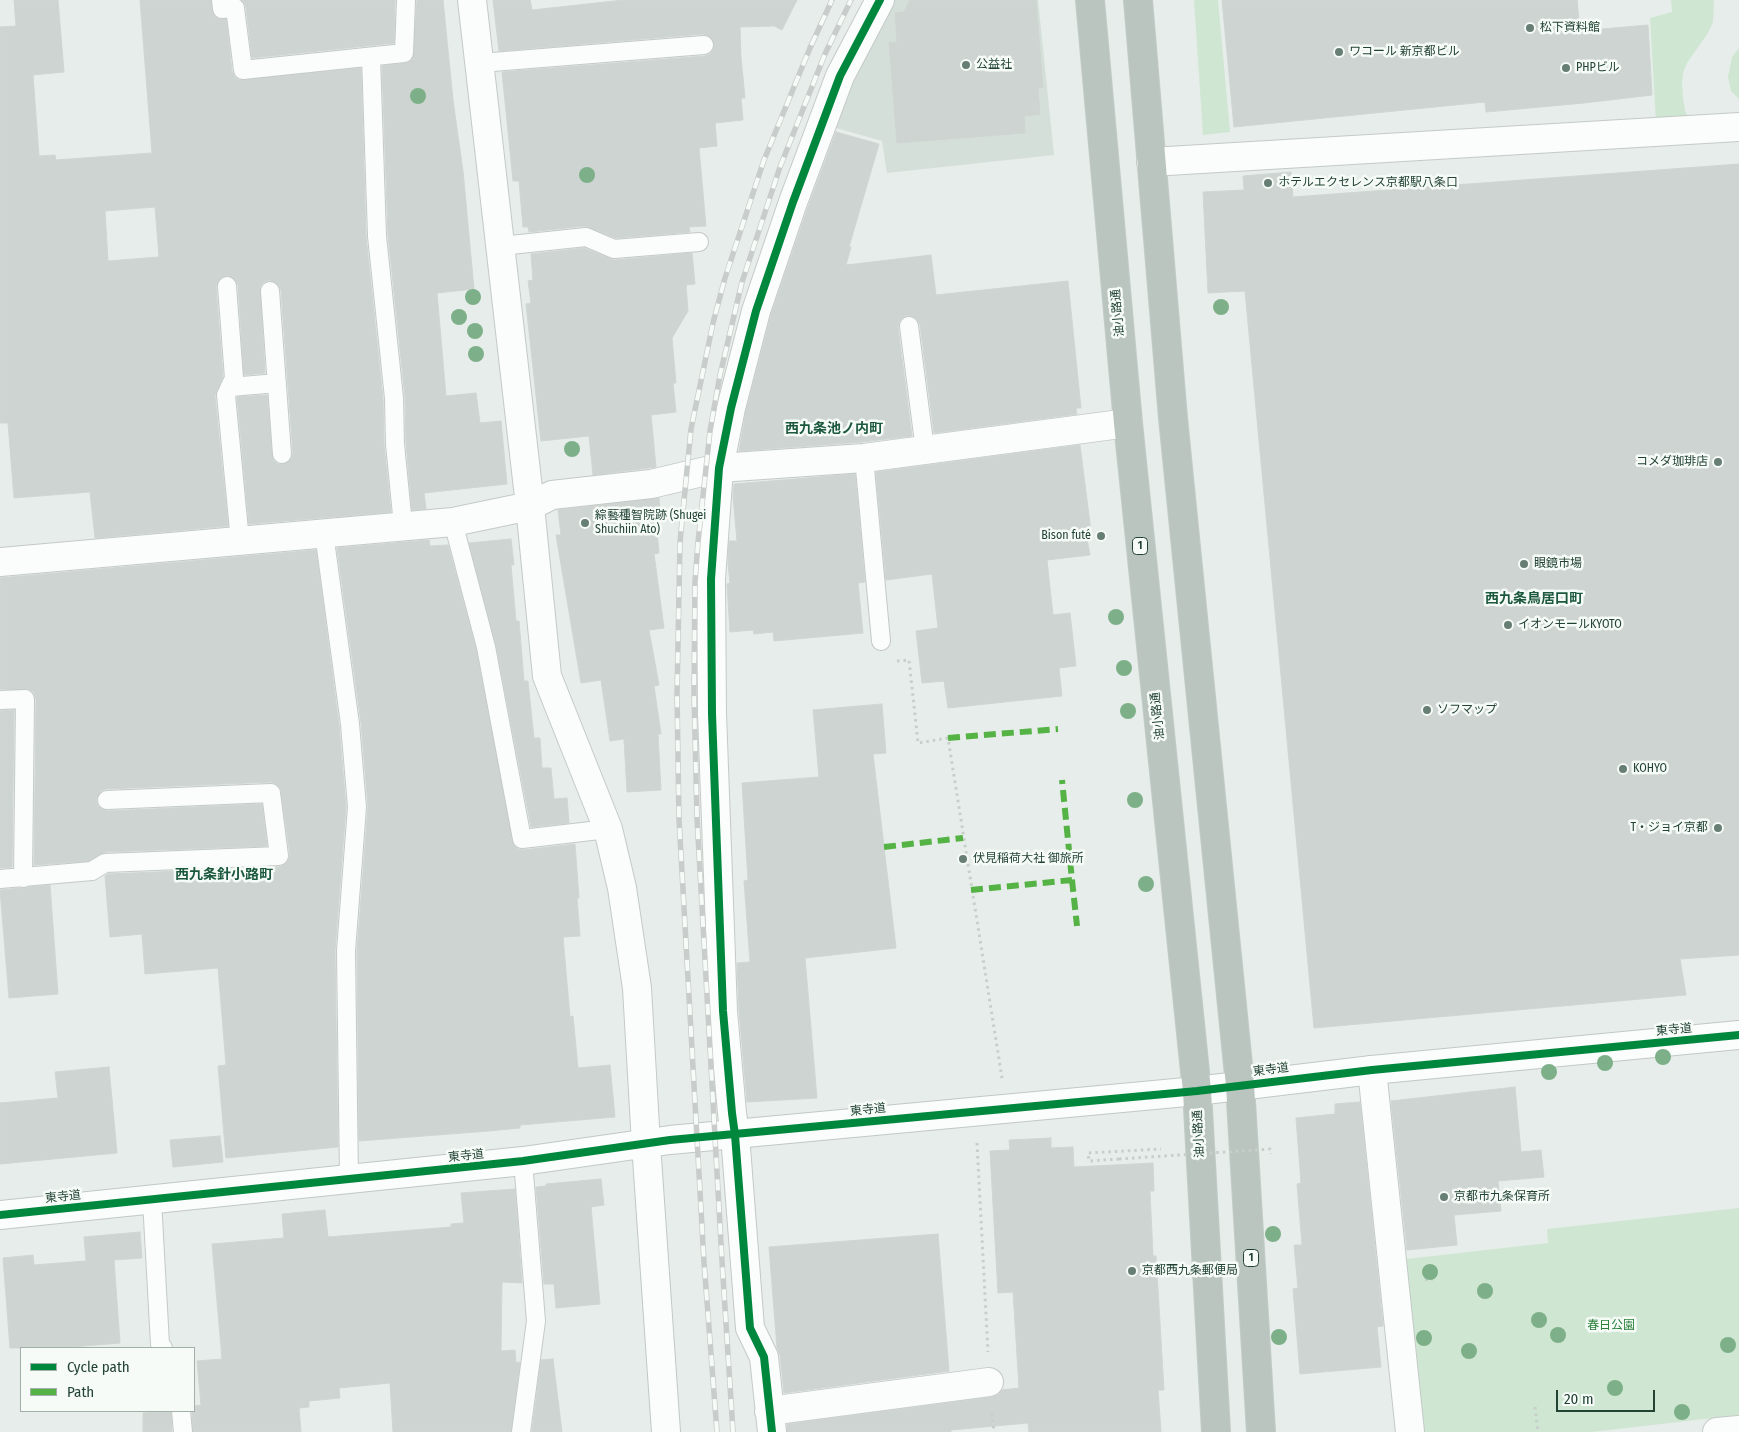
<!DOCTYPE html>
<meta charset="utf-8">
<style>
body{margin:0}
#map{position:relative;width:1739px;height:1432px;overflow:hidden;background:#e7edea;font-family:"Fira Sans Condensed",sans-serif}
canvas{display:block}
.legend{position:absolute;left:20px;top:1347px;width:175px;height:65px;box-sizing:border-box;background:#f6fbf8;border:1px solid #a1b1aa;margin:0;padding:6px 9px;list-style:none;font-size:15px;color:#224334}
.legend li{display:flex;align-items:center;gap:10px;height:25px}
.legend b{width:25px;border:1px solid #a1b1aa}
.scale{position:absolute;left:1556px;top:1390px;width:99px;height:22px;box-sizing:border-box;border:2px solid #224334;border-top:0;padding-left:6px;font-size:15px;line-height:18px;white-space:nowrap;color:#224334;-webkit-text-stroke:4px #f6fbf8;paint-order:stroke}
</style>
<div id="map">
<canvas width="1739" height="1432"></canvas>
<ul class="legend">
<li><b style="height:6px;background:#00873e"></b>Cycle path</li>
<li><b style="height:6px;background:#55b346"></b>Path</li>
</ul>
<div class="scale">20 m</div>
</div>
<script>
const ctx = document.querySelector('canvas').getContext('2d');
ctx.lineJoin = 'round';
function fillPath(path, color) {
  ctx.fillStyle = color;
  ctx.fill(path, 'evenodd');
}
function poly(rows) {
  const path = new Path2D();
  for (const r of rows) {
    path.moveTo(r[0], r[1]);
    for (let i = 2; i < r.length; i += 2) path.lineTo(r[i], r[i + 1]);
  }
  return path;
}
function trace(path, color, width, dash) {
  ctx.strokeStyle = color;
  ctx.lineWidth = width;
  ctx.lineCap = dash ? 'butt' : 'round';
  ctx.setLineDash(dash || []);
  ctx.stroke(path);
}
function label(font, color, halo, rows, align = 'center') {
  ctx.font = font + ' "Fira Sans Condensed","Noto Sans JP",sans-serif';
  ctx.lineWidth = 5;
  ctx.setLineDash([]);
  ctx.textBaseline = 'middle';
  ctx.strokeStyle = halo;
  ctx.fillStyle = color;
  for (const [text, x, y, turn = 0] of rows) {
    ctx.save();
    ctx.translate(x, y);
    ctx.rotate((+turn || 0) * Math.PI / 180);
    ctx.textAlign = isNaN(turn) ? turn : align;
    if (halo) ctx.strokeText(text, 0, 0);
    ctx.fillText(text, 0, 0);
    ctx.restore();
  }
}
fillPath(poly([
 [886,0,1038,0,1054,155,887,173,882,141,829,126]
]), '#d5dfd9');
fillPath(poly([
 [1194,0,1218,0,1230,132,1203,135],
 [1671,0,1714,0,1713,22,1708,33,1687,63,1683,73,1682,85,1683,98,1685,111,1689,119,1656,122,1650,18,1672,12],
 [1739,48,1739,99,1731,91,1728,77,1732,57],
 [1739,1208,1739,1415,1592,1432,1424,1432,1406,1259,1548,1243,1547,1229]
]), '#cfe7d2');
const building = poly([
 [14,0,58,0,64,72,33,75,39,156,55,155,56,160,152,153,140,0,211,0,214,16,218,19,226,19,232,71,235,77,239,80,361,68,366,236,383,399,384,445,391,512,249,524,237,397,267,395,273,460,278,464,283,464,291,459,293,454,281,290,278,285,270,280,264,282,260,287,265,373,244,375,238,285,235,280,227,275,221,278,216,286,223,376,215,396,228,526,95,538,90,492,14,498,8,423,0,423,0,27,16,26,14,0],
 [155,207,159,257,108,261,105,211,155,207],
 [242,0,395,0,394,43,252,58,246,7,242,0],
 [417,0,443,0,453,100,463,171,474,289,437,293,446,396,476,393,480,423,501,421,507,484,424,493,426,509,412,510,406,443,405,397,388,235,382,66,406,63,413,58,417,0],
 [493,0,530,0,532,10,624,0,797,0,782,30,774,26,740,27,741,57,745,98,741,98,743,120,715,123,717,146,699,148,706,226,689,227,690,232,616,238,585,226,529,232,528,227,523,227,519,181,513,181,502,72,705,56,710,54,713,50,714,44,709,36,703,34,499,51,493,0],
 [910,0,1036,0,1043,87,1038,88,1040,114,1024,116,1025,133,897,143,889,42,897,42,895,13,904,12,910,0],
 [1222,0,1577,0,1580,31,1648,25,1652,95,1584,103,1486,112,1485,102,1234,127,1222,0],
 [836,132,879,144,849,247,851,247,846,265,931,255,936,295,1068,281,1081,408,1076,408,1077,414,934,433,920,325,917,319,908,315,902,318,899,322,898,327,912,436,862,442,739,451,746,411,771,315,808,207,836,132],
 [1739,164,1739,955,1680,959,1686,995,1314,1028,1245,291,1208,293,1203,192,1244,190,1243,176,1291,172,1293,197,1739,164],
 [584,248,614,260,692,253,695,284,686,285,688,311,672,338,676,383,673,383,676,412,651,415,656,467,593,475,589,436,541,441,526,304,531,303,528,281,533,280,531,254,584,248],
 [1080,445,1092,539,1087,539,1090,555,1047,560,1053,615,1070,613,1076,666,1059,668,1062,696,948,708,944,681,922,683,916,631,938,628,932,574,886,580,876,472,1080,445],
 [855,474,865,582,858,583,863,633,774,641,773,632,754,634,753,630,730,632,727,584,730,583,728,563,729,541,737,541,733,496,734,484,855,474],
 [659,498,661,519,656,520,659,553,654,554,664,628,649,630,659,685,654,686,661,734,658,734,661,790,627,792,624,739,610,741,601,680,581,683,556,535,561,535,558,510,659,498],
 [511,539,514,565,511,565,516,621,519,621,524,681,528,681,534,738,540,738,542,768,551,768,554,799,567,798,569,823,531,827,496,645,469,543,511,539],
 [429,540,430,546,448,545,476,649,514,845,518,849,523,850,575,844,579,898,577,898,580,936,563,937,570,1017,573,1016,578,1068,610,1065,615,1117,520,1125,520,1128,489,1131,359,1141,357,951,368,806,361,723,337,548,429,540],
 [316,550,339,725,346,807,335,951,338,1147,226,1158,218,1066,226,1065,218,968,145,974,142,934,110,937,105,876,108,874,279,867,284,865,288,861,290,855,281,791,276,784,271,782,106,789,101,791,96,800,98,806,107,811,262,804,267,846,105,852,89,861,34,865,36,699,34,693,30,690,0,689,0,578,316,550],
 [882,704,886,753,873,754,896,948,805,958,817,1098,747,1102,739,1010,737,963,750,962,744,881,748,880,742,783,819,777,813,710,882,704],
 [14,710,12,867,0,868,0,711,14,710],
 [50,885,58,994,9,998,0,890,50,885],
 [109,1067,117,1153,0,1164,0,1103,58,1098,55,1072,109,1067],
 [1515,1087,1521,1152,1541,1150,1544,1177,1498,1181,1501,1211,1454,1215,1457,1245,1407,1250,1391,1101,1515,1087],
 [1360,1102,1383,1326,1377,1327,1381,1367,1300,1374,1293,1289,1298,1288,1294,1245,1302,1245,1297,1184,1301,1183,1296,1118,1335,1114,1335,1104,1360,1102],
 [220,1136,223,1162,173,1167,170,1140,220,1136],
 [1051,1138,1051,1148,1073,1147,1074,1167,1153,1163,1154,1191,1150,1191,1153,1256,1156,1256,1164,1390,1158,1390,1161,1432,1029,1432,1028,1423,951,1430,951,1432,787,1432,787,1424,991,1397,998,1395,1002,1390,1019,1388,1013,1292,998,1293,990,1151,1010,1150,1009,1140,1051,1138],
 [601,1179,604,1205,591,1207,600,1304,556,1308,554,1284,544,1284,536,1187,546,1186,546,1184,601,1179],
 [515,1189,522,1283,502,1282,501,1351,515,1350,516,1363,520,1362,511,1432,393,1432,390,1383,339,1388,340,1398,309,1401,309,1407,299,1408,301,1432,193,1432,192,1411,194,1411,194,1406,201,1405,197,1361,222,1359,212,1244,284,1238,282,1214,325,1210,328,1237,451,1227,451,1224,464,1223,461,1193,515,1189],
 [140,1232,142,1258,114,1260,120,1343,60,1348,10,1348,3,1258,33,1255,34,1265,86,1261,84,1237,140,1232],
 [938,1234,949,1371,784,1393,780,1355,777,1348,769,1247,938,1234],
 [553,1359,562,1432,532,1432,541,1360,553,1359],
 [171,1411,172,1432,143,1432,143,1413,171,1411]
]);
fillPath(building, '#ced4d1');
trace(building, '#cfd6d2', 1);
const lane = poly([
 [221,0,222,9,235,8,243,70,404,53,406,0],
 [371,57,377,236,394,398,395,444,403,525],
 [480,63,704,45],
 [501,246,586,237,614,249,699,242],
 [227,286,234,378,226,395,240,541],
 [270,291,282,454],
 [909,326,925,450],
 [231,387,277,383],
 [864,458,881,641],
 [453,522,486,647,522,839,608,829],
 [324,533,350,724,357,807,346,951,349,1180],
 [0,700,25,699,23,878],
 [0,879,92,871,105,863,279,856,271,793,107,800],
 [152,1200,160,1344,163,1348],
 [181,1411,183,1432],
 [521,1432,536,1321,523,1161]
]);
const street = poly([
 [472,0,530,506,547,676,608,829,622,888,637,988,646,1144],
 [1151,162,1739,127],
 [0,562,453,522,530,506,552,495,651,484,719,468,864,458,1128,423],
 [1372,1070,1410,1432],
 [769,1411,989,1382],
 [772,1432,764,1357,750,1328,735,1135,732,1113,723,1011,712,714,711,579,719,468,731,408,756,311,793,202,840,76,880,0],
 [1717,1432,1739,1430]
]);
const secondary = poly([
 [646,1144,666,1432],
 [0,1215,523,1161,670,1140,1197,1091,1372,1070,1739,1035]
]);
const highway = poly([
 [1090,0,1128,423,1197,1091,1216,1432],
 [1138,0,1173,418,1240,1085,1261,1432]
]);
trace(lane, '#c4cac7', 20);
trace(street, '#c4cac7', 30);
trace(secondary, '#c0c9c5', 30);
trace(highway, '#c2ccc7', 30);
trace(poly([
 [897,661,909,660,918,743,948,738,1002,1078],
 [977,1143,988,1352],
 [1119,1159,1089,1161,1088,1153,1161,1149],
 [1425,1280,1433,1279],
 [1535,1407,1538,1432],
 [992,1413,994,1432]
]), '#c6cfc9', 3, [2.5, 4]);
trace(lane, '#fbfcfc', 18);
trace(street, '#fbfcfc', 28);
trace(secondary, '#fbfcfc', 28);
trace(highway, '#bbc5c0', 28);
const rail = poly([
 [717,1432,704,1262,679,819,677,695,680,542,691,429,713,323,725,278,764,160,810,48,832,0],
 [733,1432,722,1261,697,818,694,694,695,582,698,542,710,431,720,375,742,282,780,167,825,54,851,0]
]);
trace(rail, '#c8cdcb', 5.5);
trace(rail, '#f6fbf8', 4, [11]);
trace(poly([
 [1119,1159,1270,1149,1271,1154]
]), '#c6cfc9', 3, [2.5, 4]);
trace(poly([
 [948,738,1058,729],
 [884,847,963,838],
 [1072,880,1077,926],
 [971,890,1072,880,1062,780]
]), '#55b346', 6, [12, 6]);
trace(poly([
 [0,1215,523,1161,670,1140,1197,1091,1372,1070,1739,1035],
 [772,1432,764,1357,750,1328,735,1135,732,1113,723,1011,712,714,711,579,719,468,731,408,756,311,793,202,840,76,880,0]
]), '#00873e', 8);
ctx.fillStyle = '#7db088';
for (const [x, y] of [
 [418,96],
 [587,175],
 [473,297],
 [1221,307],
 [459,317],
 [475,331],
 [476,354],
 [572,449],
 [1116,617],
 [1124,668],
 [1128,711],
 [1135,800],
 [1146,884],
 [1663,1057],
 [1605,1063],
 [1549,1072],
 [1273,1234],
 [1430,1272],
 [1485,1291],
 [1539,1320],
 [1558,1335],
 [1279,1337],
 [1424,1338],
 [1728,1345],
 [1469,1351],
 [1615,1388],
 [1682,1412]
]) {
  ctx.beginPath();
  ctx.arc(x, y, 8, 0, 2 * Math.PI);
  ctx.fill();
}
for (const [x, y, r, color] of [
 [1530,28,5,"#677e74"],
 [1339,52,5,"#677e74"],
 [966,65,5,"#677e74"],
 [1566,68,5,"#677e74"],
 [1268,183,5,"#677e74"],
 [1718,462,5,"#677e74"],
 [585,523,5,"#677e74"],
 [1101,536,5,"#677e74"],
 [1524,564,5,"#677e74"],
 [1508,625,5,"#677e74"],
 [1427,710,5,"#677e74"],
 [1623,769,5,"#677e74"],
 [1718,828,5,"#677e74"],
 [963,859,5,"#677e74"],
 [1444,1197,5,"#677e74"],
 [1132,1271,5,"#677e74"]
]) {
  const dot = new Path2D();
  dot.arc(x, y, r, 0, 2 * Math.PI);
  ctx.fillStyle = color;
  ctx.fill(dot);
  trace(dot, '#f6fbf8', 2);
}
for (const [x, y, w] of [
 [1140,546,15],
 [1251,1258,15]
]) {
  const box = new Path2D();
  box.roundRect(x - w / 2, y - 8.5, w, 17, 4);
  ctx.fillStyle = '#f6fbf8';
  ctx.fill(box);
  trace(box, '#224334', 1);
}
label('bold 11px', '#224334', null, [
 ["1",1140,546],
 ["1",1251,1258]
]);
label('12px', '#224334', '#f6fbf8', [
 ["松下資料館",1540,28],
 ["ワコール 新京都ビル",1349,52],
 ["公益社",976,65],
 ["PHPビル",1576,68],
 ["ホテルエクセレンス京都駅八条口",1278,183],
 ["コメダ珈琲店",1708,462,"right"],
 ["綜藝種智院跡 (Shugei",595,516],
 ["Shuchiin Ato)",595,530],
 ["Bison futé",1091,536,"right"],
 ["眼鏡市場",1534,564],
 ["イオンモールKYOTO",1518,625],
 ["ソフマップ",1437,710],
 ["KOHYO",1633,769],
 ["T・ジョイ京都",1708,828,"right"],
 ["伏見稲荷大社 御旅所",973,859],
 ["京都市九条保育所",1454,1197],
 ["京都西九条郵便局",1142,1271]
], 'left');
label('12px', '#224334', '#f6fbf8', [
 ["油小路通",1118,313,-95],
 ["油小路通",1158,716,-96],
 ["東寺道",1674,1030,-5],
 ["東寺道",1271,1070,-7],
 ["東寺道",868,1110,-6],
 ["油小路通",1199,1134,-93],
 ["東寺道",466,1156,-6],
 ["東寺道",63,1197,-6]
]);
label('12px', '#277f38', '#f6fbf8', [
 ["春日公園",1611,1326]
]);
label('bold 14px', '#1b583d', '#f6fbf8', [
 ["西九条池ノ内町",834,429],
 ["西九条鳥居口町",1534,599],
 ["西九条針小路町",224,875]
]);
</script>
